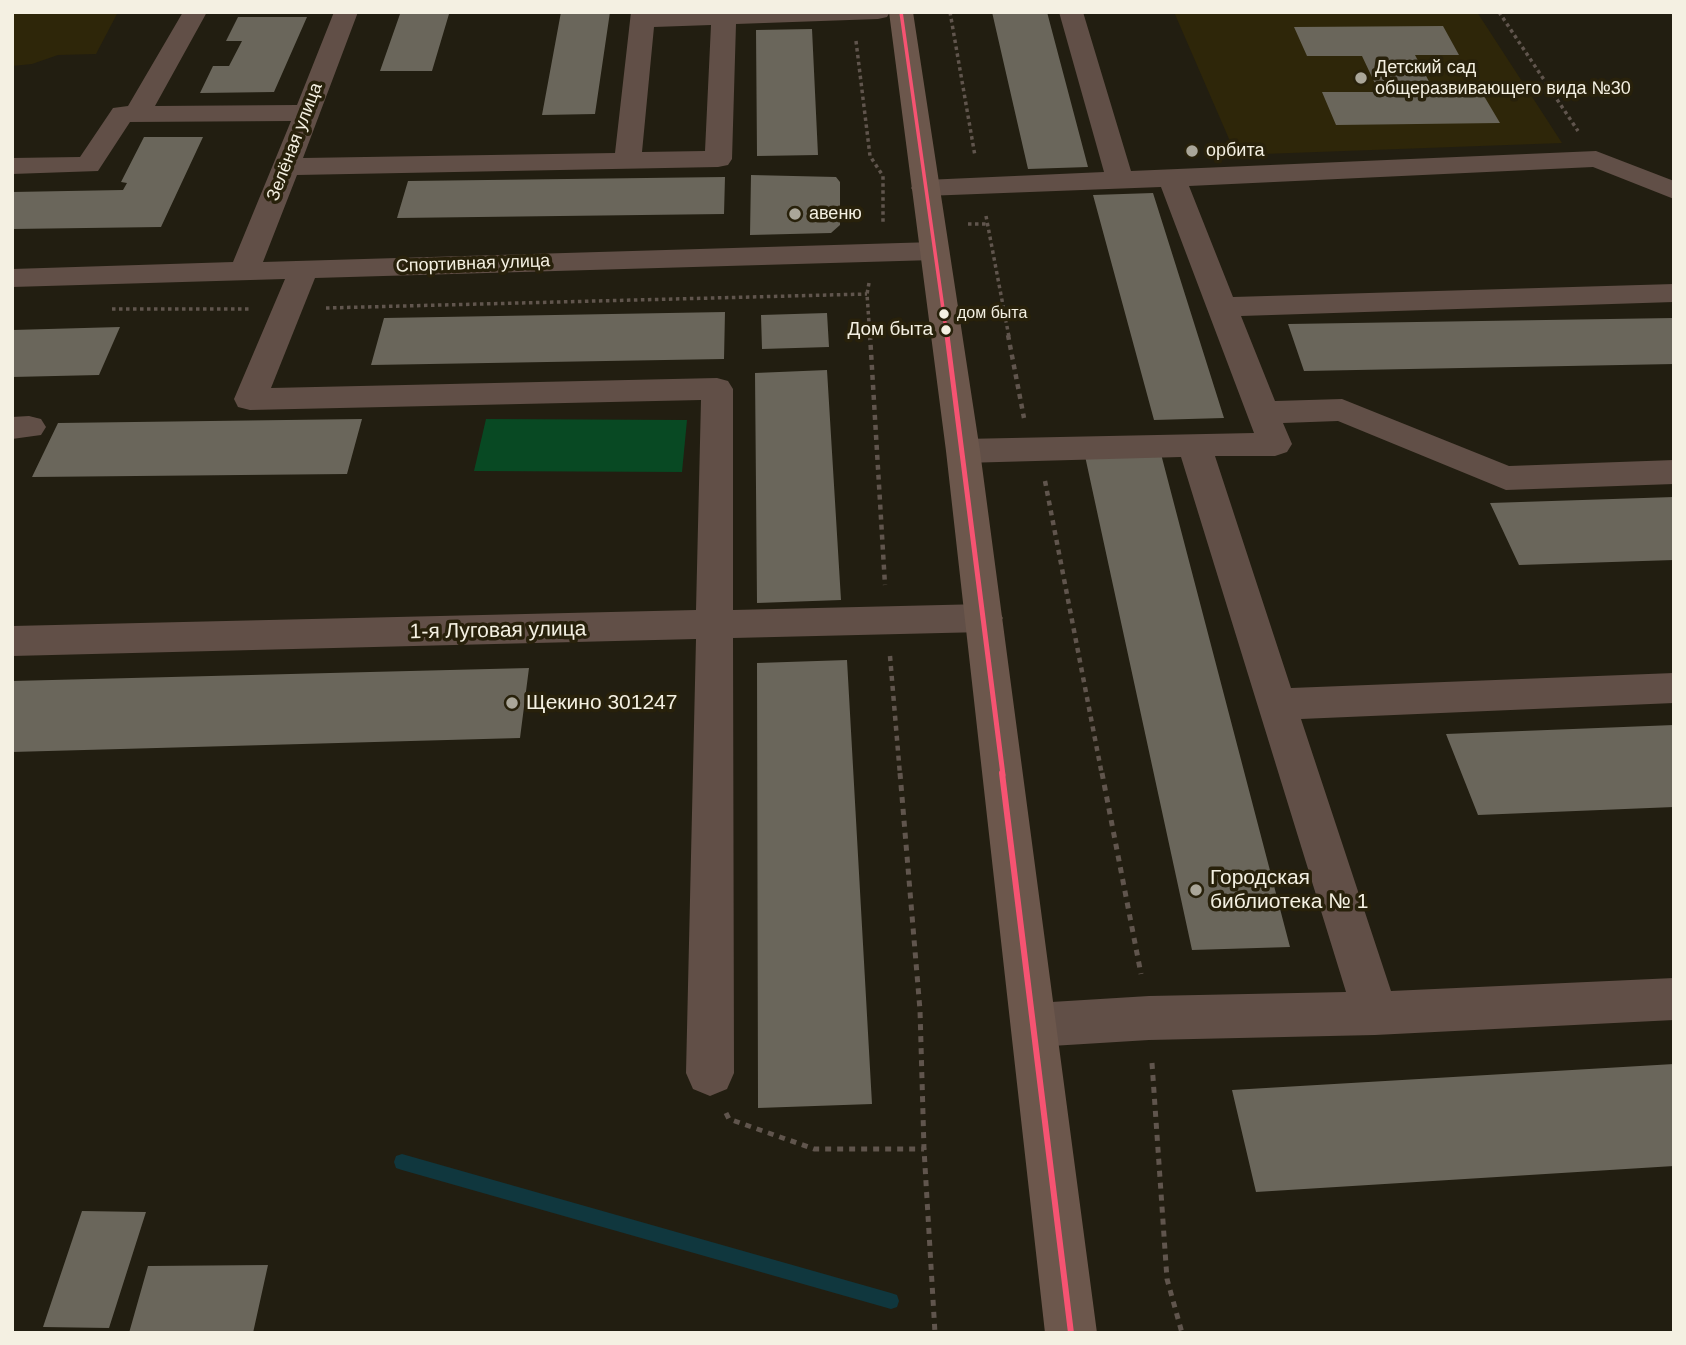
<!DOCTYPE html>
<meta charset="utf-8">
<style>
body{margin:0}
#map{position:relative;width:1686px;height:1345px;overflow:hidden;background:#221e11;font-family:Arial,sans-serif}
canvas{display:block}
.frame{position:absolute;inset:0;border:14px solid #f4f0e2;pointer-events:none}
</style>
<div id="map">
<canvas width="1686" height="1345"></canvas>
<div class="frame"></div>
</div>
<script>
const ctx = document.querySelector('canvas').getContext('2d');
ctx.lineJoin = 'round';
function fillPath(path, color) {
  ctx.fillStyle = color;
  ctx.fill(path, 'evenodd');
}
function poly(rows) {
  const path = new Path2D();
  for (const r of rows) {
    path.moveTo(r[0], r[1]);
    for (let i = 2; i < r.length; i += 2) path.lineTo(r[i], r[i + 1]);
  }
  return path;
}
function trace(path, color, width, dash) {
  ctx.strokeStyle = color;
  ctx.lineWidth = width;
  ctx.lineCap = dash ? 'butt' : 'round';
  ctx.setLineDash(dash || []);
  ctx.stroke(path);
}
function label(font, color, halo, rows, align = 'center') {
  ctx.font = font + ' Arial,sans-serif';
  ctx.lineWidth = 7;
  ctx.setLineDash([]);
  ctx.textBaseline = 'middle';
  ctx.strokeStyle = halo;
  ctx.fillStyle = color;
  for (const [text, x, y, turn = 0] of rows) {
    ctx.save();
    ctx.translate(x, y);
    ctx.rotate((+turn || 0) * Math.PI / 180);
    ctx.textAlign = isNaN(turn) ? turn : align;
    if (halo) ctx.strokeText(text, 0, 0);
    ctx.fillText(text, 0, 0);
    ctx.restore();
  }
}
fillPath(poly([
 [12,12,118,12,96,54,58,55,32,64,12,66],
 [1174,12,1477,12,1562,143,1236,155]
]), '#2e2609');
fillPath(poly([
 [486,419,687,420,682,472,474,471]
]), '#084923');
fillPath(poly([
 [402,1154,891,1293,897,1295,899,1301,897,1307,891,1309,402,1170,396,1168,394,1162,396,1156,402,1154]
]), '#10373e');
fillPath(poly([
 [561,12,610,12,595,114,542,115],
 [992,12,1047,12,1088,167,1028,169],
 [400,14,449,14,432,71,380,71],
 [238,17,307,17,274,92,200,93,213,66,229,66,242,41,226,41],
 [1443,26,1459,55,1415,55,1434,91,1481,91,1500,123,1336,125,1322,92,1379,92,1362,56,1307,56,1294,27],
 [812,29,818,155,757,156,756,30],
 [144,137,203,137,161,227,12,229,12,192,123,190,127,183,121,182],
 [751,175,836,177,840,182,840,225,831,233,750,235],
 [725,177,724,214,397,218,408,181],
 [1153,193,1224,418,1154,420,1093,195],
 [725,312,724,359,371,365,384,318],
 [827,313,829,347,762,349,761,315],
 [1674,318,1674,364,1304,371,1288,324],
 [120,327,99,375,12,377,12,330],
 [827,370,841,600,757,603,755,373],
 [362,419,347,474,32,477,58,423],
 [1161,454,1290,947,1192,950,1085,456],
 [1674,497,1674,560,1519,565,1490,503],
 [847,660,872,1104,758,1108,757,663],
 [529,668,520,738,12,752,12,681],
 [1674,725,1674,807,1478,815,1446,734],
 [1674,1064,1674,1166,1256,1192,1232,1090],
 [82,1211,146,1212,109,1328,43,1327],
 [268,1265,253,1333,129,1333,148,1266]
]), '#6a665b');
trace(poly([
 [950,12,975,156],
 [1499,12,1578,131],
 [1671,12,1674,13],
 [856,41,870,156,883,176,883,223],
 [986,216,1009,337],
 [968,224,987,224],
 [869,283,867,294,870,337],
 [326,308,867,294],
 [112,309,250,309]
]), '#60554d', 3.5, [3.5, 3.5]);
trace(poly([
 [870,335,885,585],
 [1008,335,1024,418],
 [1045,481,1102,775],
 [890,656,900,775]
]), '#60554d', 4.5, [5, 5]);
trace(poly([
 [900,773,920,1010,924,1149,935,1333],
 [1102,773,1141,974],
 [1152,1063,1167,1279,1182,1333],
 [726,1113,729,1119,814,1149,924,1149]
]), '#60554d', 5, [6, 6]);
fillPath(poly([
 [183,12,207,12,155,106,297,105,334,12,358,12,303,158,615,153,631,12,890,12,887,17,878,19,736,24,732,159,728,165,718,167,297,175,263,262,934,242,944,245,949,251,944,257,934,260,315,278,271,388,717,378,728,381,733,389,733,610,984,604,997,608,1003,618,997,628,984,632,733,638,734,1073,727,1089,710,1096,693,1089,686,1073,696,639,12,656,12,626,696,610,701,400,250,410,238,407,234,399,285,279,12,287,12,269,233,262,291,121,130,122,98,171,12,174,12,158,80,157,113,108,128,106,183,12],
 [711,25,705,151,642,152,654,27,711,25],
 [1059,12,1083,12,1131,171,1596,151,1674,181,1674,199,1593,167,1189,186,1233,297,1674,284,1674,302,1241,316,1275,401,1342,399,1509,466,1674,460,1674,484,1506,490,1338,421,1283,423,1292,444,1287,452,1275,456,1215,456,1291,688,1674,673,1674,703,1301,719,1391,991,1674,978,1674,1020,1375,1035,1149,1040,1035,1047,1019,1040,1012,1025,1019,1010,1035,1003,1149,996,1346,992,1181,457,963,463,951,459,946,451,951,443,963,439,1254,433,1161,187,925,196,915,194,911,188,915,182,925,180,1104,172,1059,12],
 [29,416,41,419,46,427,41,435,12,439,12,417,29,416]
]), '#614f47');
fillPath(poly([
 [889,12,913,12,980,451,1097,1333,1045,1333,946,451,889,12]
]), '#6c574c');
trace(poly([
 [901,12,947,337]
]), '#f65372', 3.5);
trace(poly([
 [947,335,1003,775]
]), '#f65372', 5);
trace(poly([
 [1002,773,1071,1333]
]), '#f65372', 6);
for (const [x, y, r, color] of [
 [1361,78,7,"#aaa699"],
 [1192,151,7,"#aaa699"],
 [795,214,7,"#aaa699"],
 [944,314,6,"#f4f0e2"],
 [946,330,6,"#f4f0e2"],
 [512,703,7,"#aaa699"],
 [1196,890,7,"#aaa699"]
]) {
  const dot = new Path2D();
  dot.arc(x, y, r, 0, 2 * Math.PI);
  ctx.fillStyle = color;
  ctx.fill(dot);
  trace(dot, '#28210b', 2.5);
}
label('16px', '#f4f0e2', '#28210b', [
 ["дом быта",957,314]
], 'left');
label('18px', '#f4f0e2', '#28210b', [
 ["Детский сад",1375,68],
 ["общеразвивающего вида №30",1375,89],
 ["орбита",1206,151],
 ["авеню",809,214]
], 'left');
label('18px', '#f4f0e2', '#28210b', [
 ["Зелёная улица",295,142,-69],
 ["Спортивная улица",473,264,-2]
]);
label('19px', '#f4f0e2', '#28210b', [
 ["Дом быта",933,330]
], 'right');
label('21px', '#f4f0e2', '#28210b', [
 ["1-я Луговая улица",498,631,-1]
]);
label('21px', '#f4f0e2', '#28210b', [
 ["Щекино 301247",526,703],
 ["Городская",1210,878],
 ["библиотека № 1",1210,902]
], 'left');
</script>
